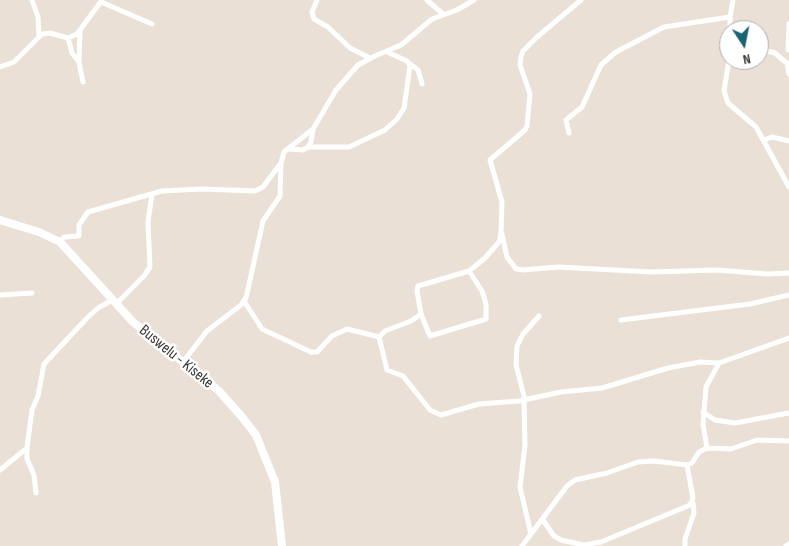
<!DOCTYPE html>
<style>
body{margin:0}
#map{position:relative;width:789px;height:546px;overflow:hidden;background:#eae0d6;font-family:"Sofia Sans Condensed",sans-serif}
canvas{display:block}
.north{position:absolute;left:719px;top:20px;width:50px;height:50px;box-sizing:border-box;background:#fff;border:1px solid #b1afad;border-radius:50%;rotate:169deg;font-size:14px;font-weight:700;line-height:20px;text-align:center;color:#3b3733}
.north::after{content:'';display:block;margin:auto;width:18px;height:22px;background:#1b6272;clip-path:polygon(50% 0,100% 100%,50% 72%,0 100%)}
</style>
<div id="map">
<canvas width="789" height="546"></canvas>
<div class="north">N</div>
</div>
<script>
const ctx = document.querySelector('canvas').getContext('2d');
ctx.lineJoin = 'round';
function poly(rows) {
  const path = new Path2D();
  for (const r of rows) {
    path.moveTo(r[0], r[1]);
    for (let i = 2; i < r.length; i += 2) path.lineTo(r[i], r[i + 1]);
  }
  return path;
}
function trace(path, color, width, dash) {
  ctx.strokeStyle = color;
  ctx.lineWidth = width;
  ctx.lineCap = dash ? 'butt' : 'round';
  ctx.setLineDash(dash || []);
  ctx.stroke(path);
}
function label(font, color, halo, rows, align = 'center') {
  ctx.font = font + ' "Sofia Sans Condensed",sans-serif';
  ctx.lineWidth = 5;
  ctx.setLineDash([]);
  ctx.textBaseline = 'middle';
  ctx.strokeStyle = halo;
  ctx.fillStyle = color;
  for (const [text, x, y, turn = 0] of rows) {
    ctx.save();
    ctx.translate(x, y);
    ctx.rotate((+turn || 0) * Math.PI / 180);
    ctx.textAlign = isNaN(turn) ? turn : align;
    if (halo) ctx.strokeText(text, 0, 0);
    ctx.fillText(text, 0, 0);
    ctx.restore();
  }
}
trace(poly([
 [32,0,38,17,39,36],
 [317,0,312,12,314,19,328,27,350,48,370,58],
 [427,0,443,14],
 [101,2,152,24],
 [730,30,730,17,733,0],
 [68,38,72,53,79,62,83,82],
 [759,49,775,53,789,65],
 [788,50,789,24],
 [729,60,724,91,728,103,756,127,789,187],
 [79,62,80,31],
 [409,63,418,70,422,84],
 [787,63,789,74],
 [0,67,14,62,42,34,50,33,68,38,77,34,102,0],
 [569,133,566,120,582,107,601,65,616,52,664,27,730,17],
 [764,140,772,137,789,141],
 [308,147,349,147,385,130,397,119,404,108,410,66,407,61,387,52],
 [289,149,303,150,308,147,311,142,313,129],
 [502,234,507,257,516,269,523,270,558,267,652,272,717,270,767,274,789,273],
 [60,242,64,237,79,236,79,225,88,212,162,191,201,189,255,191,263,187,281,163],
 [0,295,32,293],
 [244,301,262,329,311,352,317,352,332,336,347,329,379,337,387,370,403,376,430,410,441,415,479,404,519,401,561,392,602,388,668,368,700,362,719,363,789,338],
 [116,304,144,276,150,267,148,222,152,194],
 [421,314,430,336,486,319,486,304,482,291,469,271],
 [621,320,750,304,789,295],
 [379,337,385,331,411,321,421,314,417,291,418,286,469,271,485,258,499,242,501,233,502,202,490,160,525,130,527,126,530,94,520,65,521,57,523,51,537,37,581,0],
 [183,362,207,331,241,305,246,298,263,221,280,196,281,163,284,152,313,129,336,90,358,65,375,56,401,45,432,19,457,10,474,0],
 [525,400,516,365,517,346,523,334,539,316],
 [703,412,715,420,735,423,789,413],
 [27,448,27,459,34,475,36,493],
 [707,448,703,424,706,387,719,363],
 [0,470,27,448,32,410,38,396,44,364,87,318,98,308,112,300],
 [543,520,554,536,561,540,584,545,601,542,690,505,693,498,687,465],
 [531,534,567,486,575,480,607,473,638,462,654,461,687,465,692,463,699,452,707,448,731,449,757,440,789,441],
 [522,546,531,534,520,487,525,445,524,400],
 [685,546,685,539,694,513,693,503],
 [786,546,789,544]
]), '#fff', 5);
trace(poly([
 [0,220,39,232,60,242,133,322,219,391,242,417,256,435,275,482,282,546]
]), '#fff', 8);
label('16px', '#3b3733', '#fff', [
 ["Buswelu - Kiseke",176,357,39]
]);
</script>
